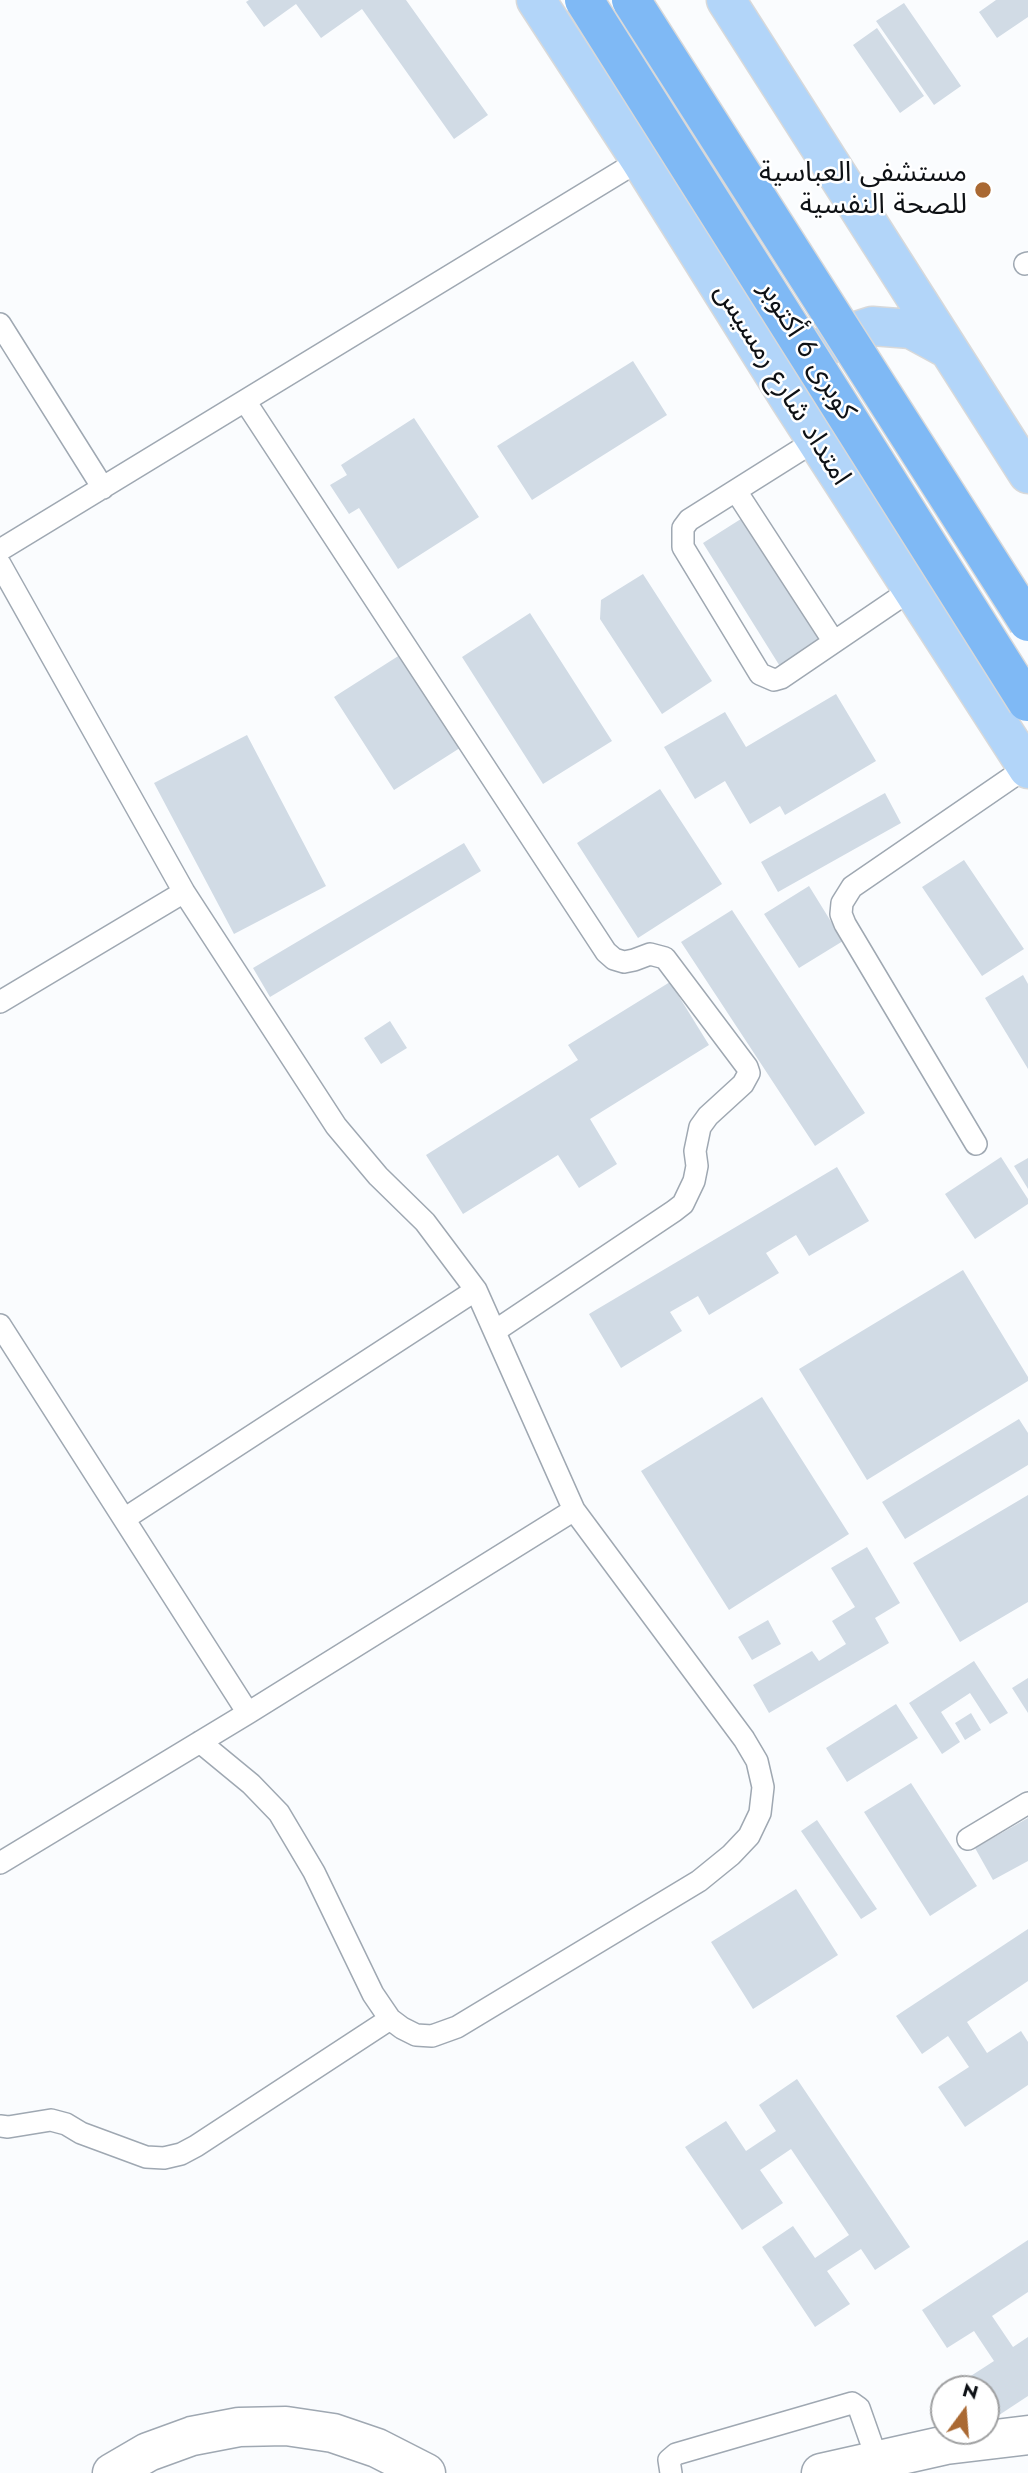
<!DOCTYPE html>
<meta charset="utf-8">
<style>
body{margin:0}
#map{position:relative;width:1028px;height:2473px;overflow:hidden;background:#fafcfe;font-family:Jost,sans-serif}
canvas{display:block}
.north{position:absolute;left:930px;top:2375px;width:70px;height:70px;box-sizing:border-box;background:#fff;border:2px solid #9fa0a1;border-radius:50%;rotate:16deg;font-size:19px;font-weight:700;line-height:28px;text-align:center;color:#0e1115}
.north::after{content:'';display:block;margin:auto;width:24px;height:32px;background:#aa6933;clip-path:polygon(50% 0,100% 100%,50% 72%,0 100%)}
</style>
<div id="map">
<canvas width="1028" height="2473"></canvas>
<div class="north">N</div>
</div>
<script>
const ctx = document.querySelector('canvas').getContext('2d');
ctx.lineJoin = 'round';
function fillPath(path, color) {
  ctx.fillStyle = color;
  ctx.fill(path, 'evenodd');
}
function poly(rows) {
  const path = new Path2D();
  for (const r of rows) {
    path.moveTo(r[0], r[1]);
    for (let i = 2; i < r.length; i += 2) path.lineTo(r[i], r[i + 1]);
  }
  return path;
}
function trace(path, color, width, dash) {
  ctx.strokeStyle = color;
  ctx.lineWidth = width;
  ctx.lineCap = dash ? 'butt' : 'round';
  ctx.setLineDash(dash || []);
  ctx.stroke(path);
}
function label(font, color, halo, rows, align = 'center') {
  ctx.font = font + ' Jost,"Noto Sans Arabic",sans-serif';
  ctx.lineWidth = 5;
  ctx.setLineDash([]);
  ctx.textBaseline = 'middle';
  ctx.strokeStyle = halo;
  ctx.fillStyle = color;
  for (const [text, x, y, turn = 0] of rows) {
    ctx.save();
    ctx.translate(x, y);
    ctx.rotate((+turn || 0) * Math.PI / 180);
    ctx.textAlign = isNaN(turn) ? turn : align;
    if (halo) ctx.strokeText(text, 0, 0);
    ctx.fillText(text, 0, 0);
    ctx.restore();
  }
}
fillPath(poly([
 [249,0,406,0,488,115,454,139,362,9,321,38,296,4,264,27,246,2],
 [996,0,1028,0,1028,17,997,38,979,12],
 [904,3,961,86,934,105,876,21],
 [877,28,924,96,900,113,853,45],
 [633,361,667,415,532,500,497,446],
 [414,418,479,517,398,569,359,508,349,514,330,485,347,475,341,465],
 [744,517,822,642,781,668,703,543],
 [643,574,712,681,662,714,600,619,601,600],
 [530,613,612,741,543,784,462,657],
 [403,653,463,746,394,790,334,697],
 [836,694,876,761,785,815,780,806,750,824,725,781,695,799,664,747,725,712,746,747],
 [247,735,326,886,234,934,154,783],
 [660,789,722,884,638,938,577,843],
 [885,793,901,823,778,892,761,862],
 [464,843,481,871,270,997,253,968],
 [964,860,1024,949,982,976,922,887],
 [809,886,843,941,799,968,764,914],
 [732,910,865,1113,815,1146,681,942],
 [1023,975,1028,984,1028,1069,985,998],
 [670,982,709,1045,590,1119,617,1164,579,1188,558,1155,463,1214,426,1155,578,1060,568,1045],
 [390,1021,407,1048,381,1064,364,1038],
 [1001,1157,1028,1199,1028,1204,975,1239,945,1194],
 [1028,1158,1028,1189,1014,1166],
 [837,1167,869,1221,809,1256,796,1235,766,1253,779,1273,709,1315,698,1296,670,1312,682,1331,621,1368,589,1314],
 [963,1270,1028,1377,1028,1381,867,1480,799,1369],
 [762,1397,849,1534,729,1610,641,1471],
 [1019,1419,1028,1433,1028,1465,905,1539,882,1502],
 [1028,1495,1028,1602,960,1642,913,1563],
 [867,1547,900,1603,875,1618,889,1643,769,1713,753,1685,812,1651,819,1661,846,1644,832,1621,855,1607,831,1568],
 [768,1620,781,1644,752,1660,738,1637],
 [974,1661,1008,1713,990,1724,970,1693,941,1712,960,1742,942,1754,909,1703],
 [1028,1678,1028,1713,1012,1688],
 [896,1704,918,1738,847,1782,826,1748],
 [971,1713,981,1730,965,1740,955,1723],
 [911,1783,977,1886,930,1916,864,1812],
 [1028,1818,1028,1861,993,1880,975,1848],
 [817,1820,877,1909,861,1919,801,1831],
 [796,1889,838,1955,753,2009,711,1942],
 [1028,1929,1028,1981,967,2022,987,2053,1021,2031,1028,2042,1028,2085,965,2127,938,2087,969,2067,948,2036,922,2054,896,2016],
 [797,2079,910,2247,875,2270,861,2249,827,2271,850,2304,815,2327,762,2247,793,2226,815,2258,849,2235,791,2149,760,2170,783,2203,742,2230,685,2147,726,2121,746,2151,776,2131,759,2105],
 [1028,2240,1028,2292,992,2316,1013,2347,1028,2337,1028,2396,990,2421,986,2415,986,2389,969,2389,963,2381,994,2361,974,2331,947,2348,922,2310]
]), '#d1dbe5');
const service = poly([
 [1025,264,1028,263],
 [0,324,103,488],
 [245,401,606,952,614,959,624,962,634,960,650,954,665,958,747,1067,749,1073,743,1084,708,1116,700,1127,695,1151,697,1166,694,1181,683,1204,674,1211,495,1331],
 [816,440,689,520,683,528,683,547,760,674,774,680,781,678,912,589],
 [736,491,834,642],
 [0,550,640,160],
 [0,564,184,892,336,1126,378,1176,425,1222,476,1290,574,1510,744,1739,757,1761,763,1787,760,1813,749,1836,731,1855,699,1881,457,2027,432,2036,416,2035,402,2028,390,2019,373,1994,314,1872,279,1813,251,1784,200,1742],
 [0,1002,184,892],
 [976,1144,845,924,841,914,842,903,852,887,1027,767],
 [0,1325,248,1713],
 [124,1519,476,1290],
 [968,1839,1028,1803],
 [0,1863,248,1713,574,1510],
 [0,2126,8,2127,51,2120,66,2124,81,2133,146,2157,164,2158,181,2154,196,2146,390,2019],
 [671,2473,669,2460,676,2454,852,2403,859,2408,877,2459]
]);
const minor = poly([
 [112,2473,148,2452,192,2436,239,2427,286,2426,333,2433,377,2448,426,2473],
 [821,2473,946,2445,1028,2435]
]);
const primary = poly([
 [536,0,640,160,790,400,1028,769],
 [726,0,1028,474],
 [795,389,806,364,835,338,872,326,911,329,946,348]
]);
trace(service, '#9fa8b2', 24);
trace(minor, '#9fa8b2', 41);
trace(primary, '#d8d9da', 41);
trace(service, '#fff', 21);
trace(minor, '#fff', 38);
trace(primary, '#b2d5f9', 38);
const motorwayBridge = poly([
 [584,0,1027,702],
 [631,0,1028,622]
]);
trace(motorwayBridge, '#d8d9da', 41, []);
trace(motorwayBridge, '#7fb9f5', 38);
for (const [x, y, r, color] of [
 [983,190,9,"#aa6933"]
]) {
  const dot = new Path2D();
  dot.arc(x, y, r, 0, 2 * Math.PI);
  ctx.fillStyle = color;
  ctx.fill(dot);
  trace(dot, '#fff', 2.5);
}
label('28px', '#0e1115', '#fff', [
 ["مستشفى العباسية",967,174],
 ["للصحة النفسية",967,206]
], 'right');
label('28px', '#0e1115', '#fff', [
 ["كوبرى 6 أكتوبر",806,351,58],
 ["امتداد شارع رمسيس",781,385,58]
]);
</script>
